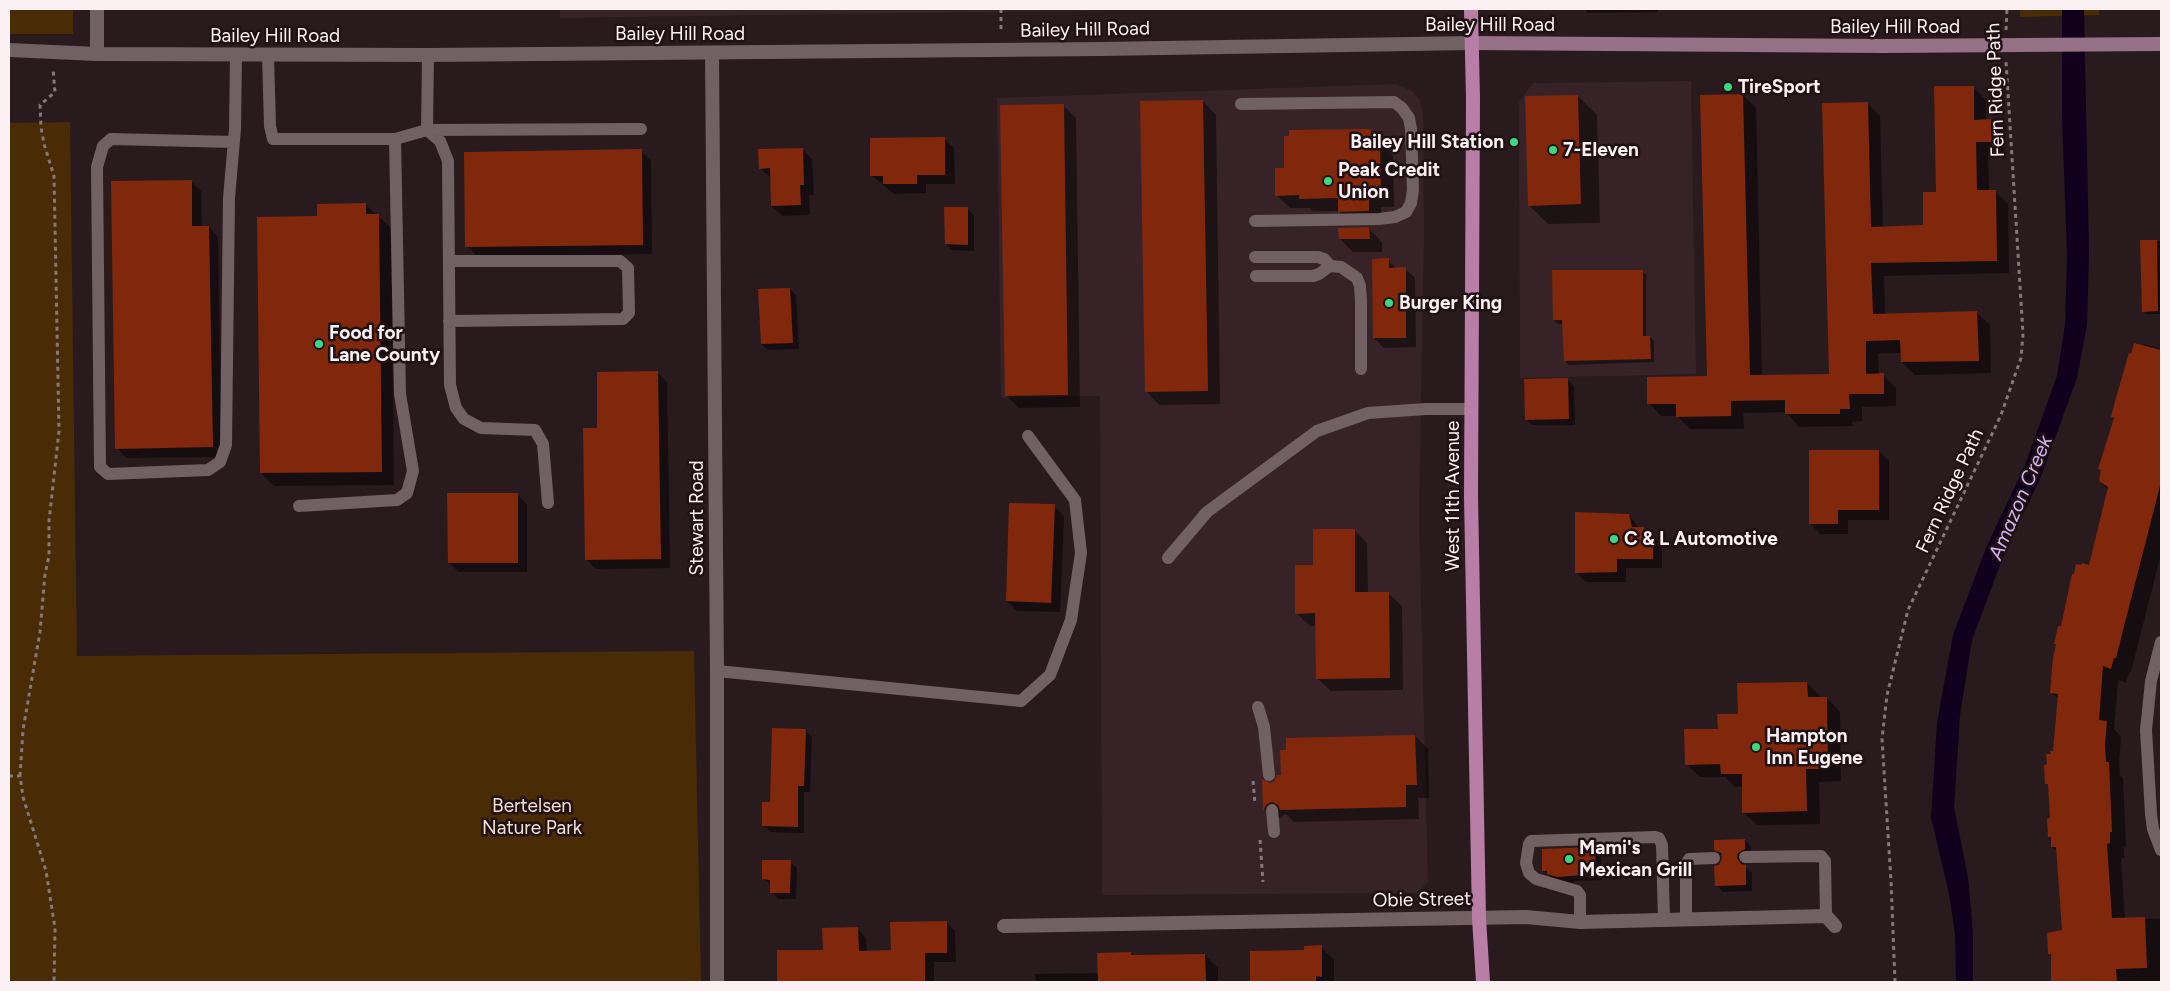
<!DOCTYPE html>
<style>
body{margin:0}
#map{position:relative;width:2170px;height:991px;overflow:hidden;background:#281a1d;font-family:Figtree,sans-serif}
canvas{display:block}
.frame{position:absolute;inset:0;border:10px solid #fbf0f2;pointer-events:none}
</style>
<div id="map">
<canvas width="2170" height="991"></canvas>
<div class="frame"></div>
</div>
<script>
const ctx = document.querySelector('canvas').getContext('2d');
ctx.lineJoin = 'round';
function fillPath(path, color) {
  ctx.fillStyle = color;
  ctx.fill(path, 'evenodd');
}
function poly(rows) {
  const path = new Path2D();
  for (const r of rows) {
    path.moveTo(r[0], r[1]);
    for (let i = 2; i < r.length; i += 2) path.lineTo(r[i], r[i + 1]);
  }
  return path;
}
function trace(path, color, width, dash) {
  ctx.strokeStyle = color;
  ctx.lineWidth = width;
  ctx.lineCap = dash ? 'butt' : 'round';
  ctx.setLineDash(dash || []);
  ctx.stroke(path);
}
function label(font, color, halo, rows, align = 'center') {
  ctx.font = font + ' Figtree,sans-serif';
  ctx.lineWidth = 5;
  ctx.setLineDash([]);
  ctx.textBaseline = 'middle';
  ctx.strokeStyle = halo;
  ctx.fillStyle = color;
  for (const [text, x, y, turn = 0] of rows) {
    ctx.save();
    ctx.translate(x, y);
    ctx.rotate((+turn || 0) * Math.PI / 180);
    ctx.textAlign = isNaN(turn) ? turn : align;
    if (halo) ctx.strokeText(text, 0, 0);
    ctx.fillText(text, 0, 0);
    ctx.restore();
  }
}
fillPath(poly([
 [560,9,1194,9,560,18],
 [1691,81,1696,374,1520,378,1519,102,1533,83],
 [1396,84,1412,91,1419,99,1423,112,1424,233,1419,518,1428,883,1416,893,1102,895,1100,396,1001,398,997,98]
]), '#372327');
fillPath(poly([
 [9,9,73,9,73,34,9,34],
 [2020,9,2099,9,2099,15,2020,17],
 [70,122,77,656,694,651,701,982,9,982,9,123]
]), '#492b06');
fillPath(poly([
 [2062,9,2084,9,2089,254,2087,325,2077,378,2040,479,2006,549,1972,640,1960,715,1954,808,1968,877,1973,933,1973,982,1956,982,1955,934,1949,894,1931,817,1937,723,1953,635,1986,548,2025,465,2057,376,2065,325,2067,256,2062,117]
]), '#10001e');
fillPath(poly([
 [1584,9,1658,9,1658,12,1588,13],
 [1973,87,1986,100,1986,121,1991,121,2004,133,2004,154,1988,154,1989,191,1995,191,2008,204,2009,273,1884,276,1885,315,1977,313,1990,325,1991,373,1915,375,1902,362,1902,353,1878,353,1879,375,1883,375,1896,388,1896,406,1862,407,1862,421,1852,422,1853,426,1799,427,1786,412,1743,413,1744,429,1690,429,1677,416,1661,416,1649,403,1708,377,1743,95,1756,108,1762,376,1830,375,1867,103,1880,116,1883,227,1925,226,1938,193],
 [1578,96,1597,115,1600,223,1548,224,1529,205],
 [1203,101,1216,115,1220,404,1159,405,1146,391],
 [1063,105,1076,118,1080,407,1019,408,1006,395],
 [1370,130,1393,156,1394,207,1381,207,1382,224,1353,224,1339,211,1313,211,1310,208,1290,208,1276,195,1286,169],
 [944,139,954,148,955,184,926,184,926,193,894,194,871,175],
 [802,149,812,159,814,195,809,195,810,215,782,216,772,206,771,178,760,168],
 [641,151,651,161,652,254,477,256,467,246],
 [191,181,201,191,202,227,209,227,218,237,222,457,126,458,117,448],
 [365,204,391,228,394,485,274,486,261,473],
 [968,209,974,215,974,251,952,250,946,244],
 [1369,229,1382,242,1382,252,1353,252,1340,239],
 [2161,241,2160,314,2146,314,2143,311,2141,242],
 [1388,260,1397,269,1405,269,1415,278,1416,347,1384,348,1374,338],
 [1642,271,1646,275,1646,338,1650,337,1654,341,1654,362,1569,365,1565,361,1564,324,1558,324,1554,320],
 [790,289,796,295,799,349,768,350,762,344],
 [2144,344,2161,349,2161,554,2131,672,2129,672,2126,683,2118,680,2114,729,2121,737,2119,761,2120,775,2123,778,2126,847,2124,847,2124,858,2121,858,2125,919,2161,919,2161,982,2052,982,2052,956,2049,953,2063,931,2058,852,2052,847,2052,839,2049,836,2051,819,2049,786,2047,783,2048,766,2054,752,2059,700,2051,692,2057,645,2062,628,2090,566,2108,490,2100,481,2102,471,2100,469,2115,420,2112,417],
 [657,372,667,382,670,568,596,569,586,559],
 [1568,380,1574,386,1575,425,1532,425,1526,419],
 [1879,451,1889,461,1889,520,1848,520,1848,534,1820,534,1811,524],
 [517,494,527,504,527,572,459,572,449,563],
 [1054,506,1064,516,1060,612,1017,611,1007,601],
 [1629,515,1639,528,1644,528,1662,545,1662,568,1626,568,1626,582,1586,582,1576,572],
 [1354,530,1367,543,1368,593,1388,593,1402,606,1403,690,1331,691,1317,678,1317,626,1310,626,1296,613,1315,566],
 [1807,683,1820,696,1820,698,1827,698,1840,712,1841,781,1819,782,1820,824,1757,825,1743,812,1743,786,1735,787,1725,777,1700,777,1686,764,1719,730,1739,715],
 [805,730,812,737,810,792,804,792,804,833,770,832,764,826,771,803],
 [1415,736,1428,749,1429,798,1418,798,1419,819,1294,822,1286,814,1280,817,1277,822,1265,810,1263,781,1270,784],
 [1745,840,1751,847,1751,855,1744,859,1743,866,1752,873,1752,891,1723,892,1716,885,1723,857,1715,849],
 [1595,848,1601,855,1602,880,1574,881,1574,883,1565,883,1554,880,1544,871],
 [790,862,797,868,796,899,778,899,772,892,772,885,763,879],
 [946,922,955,931,956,962,934,962,934,982,884,982,884,977,825,979,825,982,778,982,778,951,824,952,857,928,866,938,867,952,892,952],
 [1321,947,1334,960,1334,982,1251,982,1251,952,1305,952],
 [1131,953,1134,957,1205,955,1218,968,1218,982,1036,982,1035,974,1099,973]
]), '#0007');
fillPath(poly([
 [1934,86,1974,86,1974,120,1991,119,1992,142,1976,142,1977,190,1996,190,1997,261,1871,263,1873,314,1977,311,1979,361,1901,362,1900,340,1866,341,1866,374,1884,373,1884,394,1849,394,1850,409,1840,409,1840,414,1785,414,1785,400,1731,401,1731,416,1676,417,1676,404,1647,404,1647,377,1707,376,1700,95,1743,94,1750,375,1829,374,1822,103,1868,102,1871,227,1923,225,1923,192,1936,192],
 [1578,95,1581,204,1528,206,1525,96],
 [1203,100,1208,391,1145,392,1140,101],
 [1064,104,1068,395,1005,396,1000,105],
 [1371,129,1371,141,1380,141,1381,194,1369,194,1369,211,1338,212,1338,198,1299,199,1299,195,1275,196,1275,168,1284,168,1284,136,1289,136,1289,130],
 [945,137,945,175,917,175,917,184,883,184,883,176,870,176,870,138],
 [803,148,804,185,800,185,801,205,771,206,770,168,759,169,758,149],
 [642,149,643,245,465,247,464,152],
 [192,180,192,226,209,226,213,447,115,449,111,181],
 [366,203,366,214,379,214,382,472,260,473,257,217,317,216,317,204],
 [944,207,968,207,968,245,945,244],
 [1369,227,1370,239,1339,239,1338,228],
 [2140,240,2157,240,2158,311,2142,312],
 [1389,258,1389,268,1406,267,1406,338,1373,338,1372,259],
 [1552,270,1643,270,1643,336,1650,336,1651,359,1564,361,1562,320,1553,320],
 [790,288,793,343,761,344,758,289],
 [2134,343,2161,350,2161,482,2116,658,2114,658,2111,669,2103,666,2099,720,2107,721,2105,745,2106,762,2109,762,2112,832,2110,832,2110,843,2107,844,2112,918,2145,917,2147,968,2116,969,2117,982,2051,982,2051,954,2048,954,2047,933,2062,930,2056,847,2051,847,2051,837,2048,837,2047,819,2050,818,2048,784,2045,784,2044,765,2047,764,2046,754,2051,754,2050,751,2053,751,2058,694,2050,693,2053,658,2056,644,2054,644,2058,626,2061,626,2072,574,2074,574,2076,564,2081,565,2082,563,2089,565,2108,487,2099,481,2101,470,2098,469,2114,418,2111,417,2115,401,2129,353,2131,354],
 [658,371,661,559,585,560,583,428,597,428,597,372],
 [1568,378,1569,419,1525,420,1524,379],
 [1809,450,1879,450,1879,510,1838,510,1838,524,1809,524],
 [447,493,518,493,518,563,448,563],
 [1009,503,1055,504,1051,603,1006,601],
 [1575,512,1629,514,1632,527,1644,527,1644,534,1653,534,1653,559,1617,559,1617,572,1575,573],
 [1313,529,1355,529,1355,592,1389,592,1390,678,1316,679,1315,613,1295,614,1295,565,1313,565],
 [1807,682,1808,697,1827,697,1828,769,1806,769,1807,811,1742,813,1742,774,1721,774,1720,764,1685,765,1684,729,1718,729,1717,714,1738,714,1737,683],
 [772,728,806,729,804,786,798,786,798,827,762,826,762,802,770,802],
 [1415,735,1417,785,1406,785,1406,807,1280,810,1278,805,1272,802,1267,804,1263,810,1262,779,1270,783,1274,781,1277,775,1281,775,1280,750,1286,750,1286,738],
 [1745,839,1745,849,1738,853,1737,858,1741,864,1746,865,1746,885,1715,886,1714,866,1719,865,1722,858,1721,853,1714,850,1714,840],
 [1595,847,1596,874,1557,877,1547,874,1547,871,1542,871,1542,849],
 [762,860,791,860,790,893,770,893,770,880,762,879],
 [947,921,947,953,925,953,925,982,777,982,777,950,823,950,822,928,858,927,859,951,891,950,890,922],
 [1322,945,1322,977,1316,976,1316,982,1250,982,1250,951,1304,950,1304,946],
 [1131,952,1131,955,1205,954,1206,982,1098,982,1097,953]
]), '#81280c');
trace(poly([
 [1001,9,1001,33],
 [2006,30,2007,9],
 [9,776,20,776,23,797,46,871,55,928,54,982],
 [20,776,23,730,40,632,45,574,49,556,49,521,59,431,54,176,44,144,41,127,40,105,55,92,53,68],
 [1253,781,1255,804],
 [1260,840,1263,882],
 [1895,982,1891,881,1882,739,1887,695,1908,610,2001,415,2021,358,2023,334,2006,61]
]), '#85787b', 3, [4, 4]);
trace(poly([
 [268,55,270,126,273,139,395,139,400,394,413,471,407,493,397,500,299,506],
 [1241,104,1394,102,1402,108,1409,118,1411,129,1413,190,1411,203,1406,212,1395,217,1379,219,1255,221],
 [427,130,440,141,448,161,450,385,456,408,464,419,481,428,535,430,543,444,548,503],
 [427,130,641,129],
 [395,139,427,130,428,55],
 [234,142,111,139,103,146,97,167,100,467,108,474,208,470,220,462,226,445,229,198,235,129,236,55],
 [1255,257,1318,257,1324,259,1330,266,1341,267,1357,278,1360,286,1361,300,1361,369],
 [449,261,620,261,628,268,629,313,623,319,449,321],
 [1256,276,1313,276,1319,274,1330,266],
 [1168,558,1207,512,1317,431,1368,413,1426,409,1471,409],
 [2161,642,2151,681,2146,730,2151,814,2153,829,2161,850],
 [717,671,1021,701,1050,675,1071,620,1081,553,1075,500,1028,436],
 [1258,707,1264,727,1269,775],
 [1272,810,1274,832],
 [1745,857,1821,856,1825,861,1826,916],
 [1686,919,1686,864,1689,859,1714,858],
 [1580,922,1580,895,1577,891,1536,879,1529,873,1526,863,1529,844,1531,841,1655,837,1659,838,1662,845,1664,920]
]), '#726163', 12);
trace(poly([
 [712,53,717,671,717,982],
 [1004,926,1526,917,1580,922,1826,916,1835,926]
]), '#726163', 14);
trace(poly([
 [97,9,97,54],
 [9,50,97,54,428,55,1101,49,1472,43]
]), '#726163', 14);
trace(poly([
 [1472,43,1883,46,2161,44]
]), '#967084', 14);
trace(poly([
 [1471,9,1473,99,1471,496,1479,918,1483,982]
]), '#b97ea5', 14);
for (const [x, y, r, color] of [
 [1728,87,5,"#3cd77e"],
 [1514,142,5,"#3cd77e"],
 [1553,150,5,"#3cd77e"],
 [1328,181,5,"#3cd77e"],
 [1389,303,5,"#3cd77e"],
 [319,344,5,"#3cd77e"],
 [1614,539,5,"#3cd77e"],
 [1756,747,5,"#3cd77e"],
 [1569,859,5,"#3cd77e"]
]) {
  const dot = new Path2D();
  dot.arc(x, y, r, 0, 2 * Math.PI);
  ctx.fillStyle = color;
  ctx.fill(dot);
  trace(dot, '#1f1114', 2);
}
label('19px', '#fbf0f2', '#1f1114', [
 ["Bailey Hill Road",1490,25],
 ["Bailey Hill Road",1895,27],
 ["Bailey Hill Road",1085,30,-1],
 ["Bailey Hill Road",680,34],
 ["Bailey Hill Road",275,36],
 ["Fern Ridge Path",1996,90,-92],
 ["Fern Ridge Path",1950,491,-65],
 ["West 11th Avenue",1453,496,-90],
 ["Stewart Road",697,518,-90],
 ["Obie Street",1422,900,-1]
]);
label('bold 19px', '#fbf0f2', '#1f1114', [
 ["TireSport",1738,87],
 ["Bailey Hill Station",1504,142,"right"],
 ["7-Eleven",1563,150],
 ["Peak Credit",1338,170],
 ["Union",1338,192],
 ["Burger King",1399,303],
 ["Food for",329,333],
 ["Lane County",329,355],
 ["C & L Automotive",1624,539],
 ["Hampton",1766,736],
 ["Inn Eugene",1766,758],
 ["Mami's",1579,848],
 ["Mexican Grill",1579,870]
], 'left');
label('19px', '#f3e0ce', '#1f1114', [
 ["Bertelsen",532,806],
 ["Nature Park",532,828]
]);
label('italic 20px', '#d5b3f3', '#1f1114', [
 ["Amazon Creek",2021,498,-67]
]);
</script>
